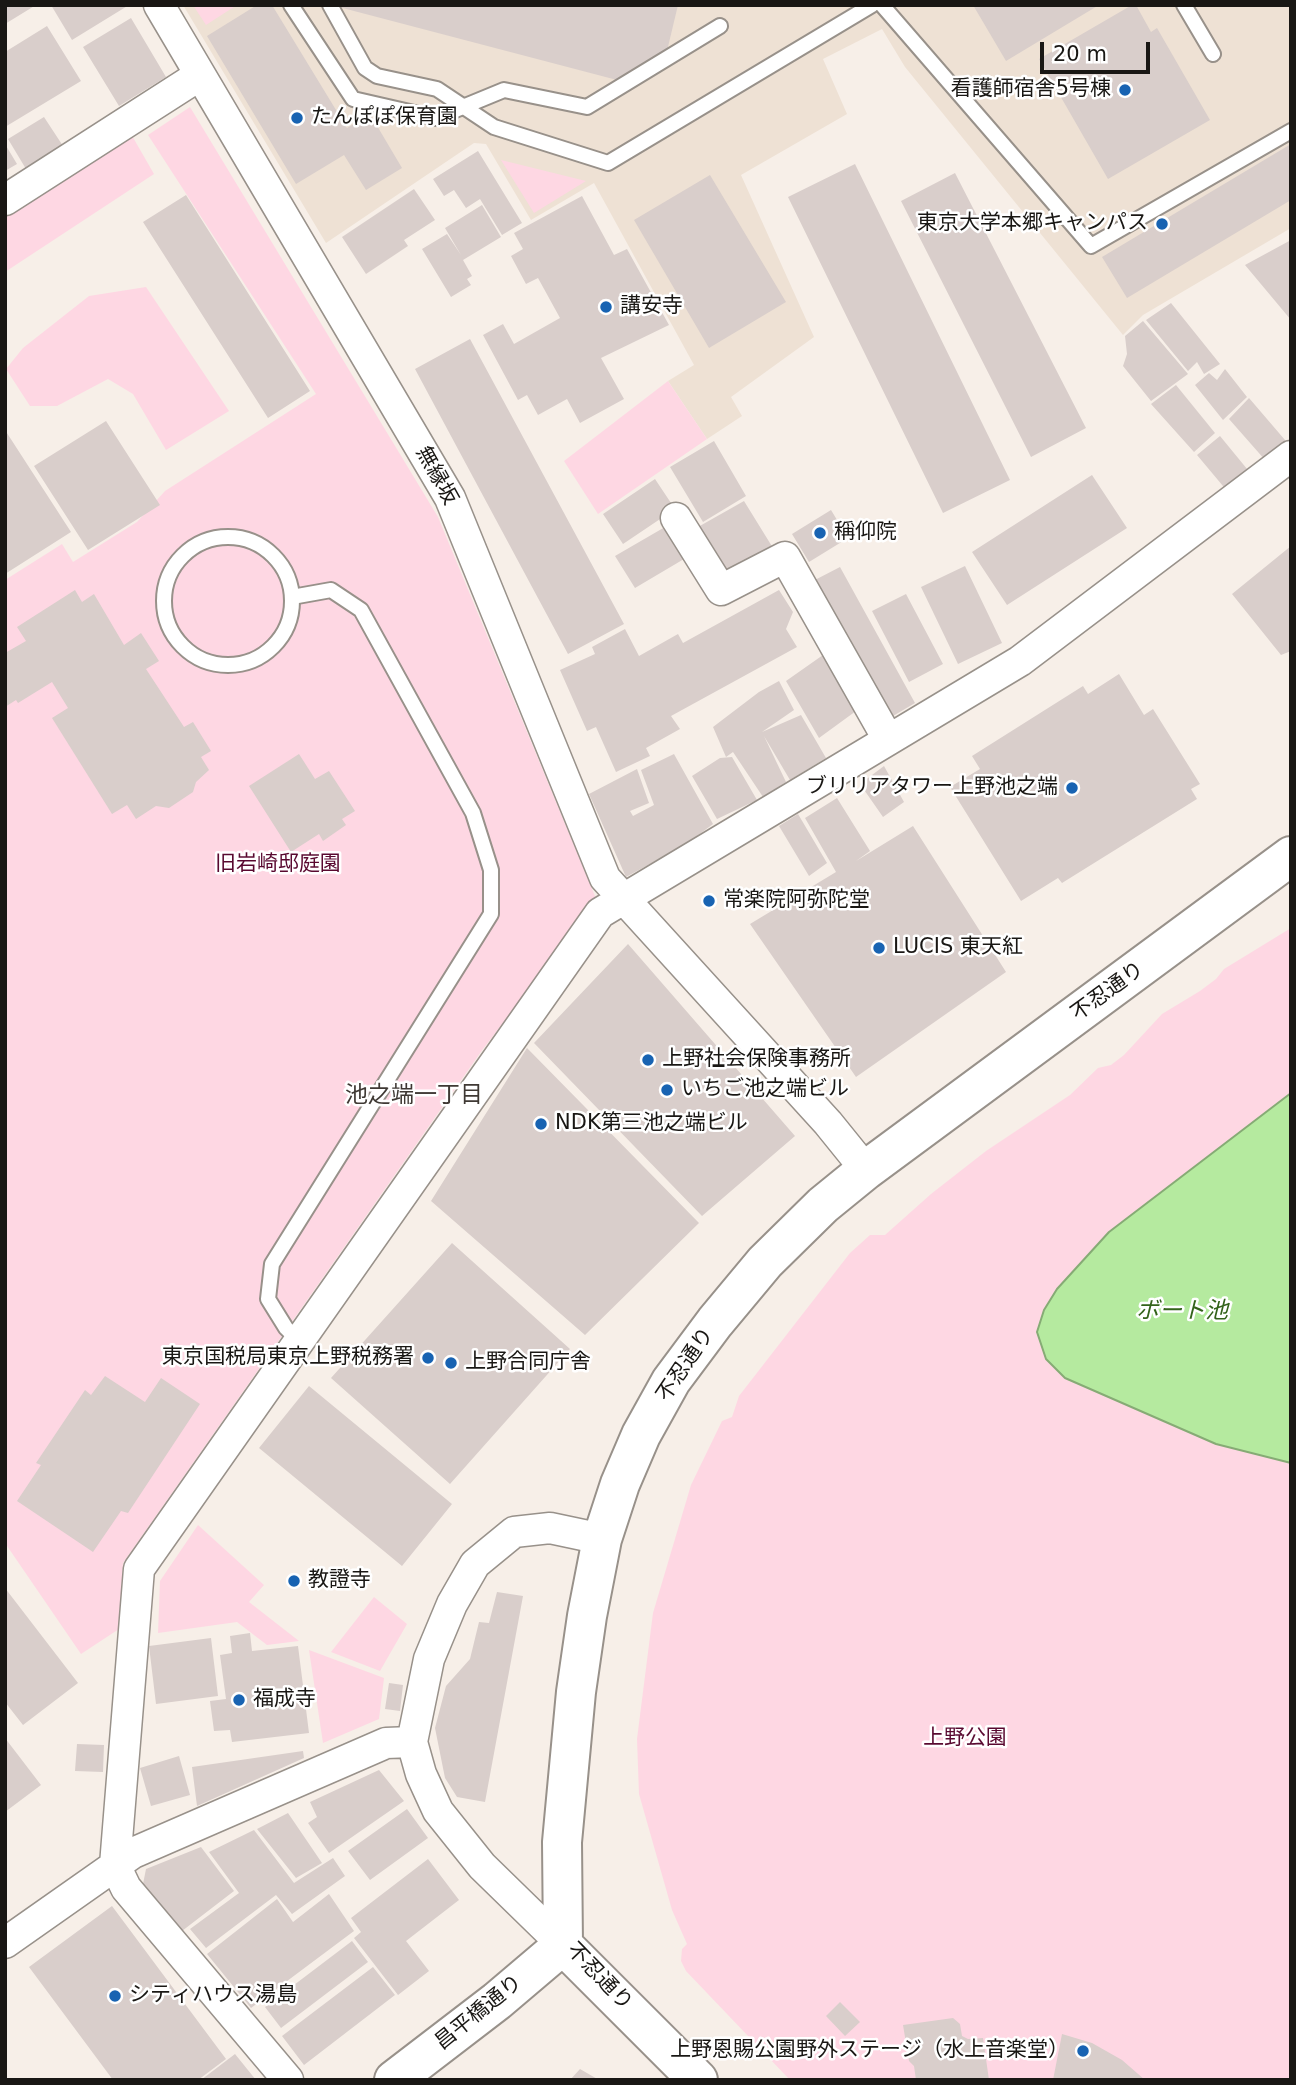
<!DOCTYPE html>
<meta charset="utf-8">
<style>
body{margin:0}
#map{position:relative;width:1296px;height:2085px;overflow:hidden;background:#f7efe8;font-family:"DejaVu Sans",sans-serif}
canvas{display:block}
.frame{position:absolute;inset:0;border:7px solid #191714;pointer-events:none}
.scale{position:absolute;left:1040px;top:42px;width:110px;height:32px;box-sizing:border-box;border:4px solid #191714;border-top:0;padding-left:9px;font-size:21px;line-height:24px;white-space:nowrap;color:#191714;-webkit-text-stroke:5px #fff;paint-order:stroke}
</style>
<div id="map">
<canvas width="1296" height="2085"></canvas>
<div class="frame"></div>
<div class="scale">20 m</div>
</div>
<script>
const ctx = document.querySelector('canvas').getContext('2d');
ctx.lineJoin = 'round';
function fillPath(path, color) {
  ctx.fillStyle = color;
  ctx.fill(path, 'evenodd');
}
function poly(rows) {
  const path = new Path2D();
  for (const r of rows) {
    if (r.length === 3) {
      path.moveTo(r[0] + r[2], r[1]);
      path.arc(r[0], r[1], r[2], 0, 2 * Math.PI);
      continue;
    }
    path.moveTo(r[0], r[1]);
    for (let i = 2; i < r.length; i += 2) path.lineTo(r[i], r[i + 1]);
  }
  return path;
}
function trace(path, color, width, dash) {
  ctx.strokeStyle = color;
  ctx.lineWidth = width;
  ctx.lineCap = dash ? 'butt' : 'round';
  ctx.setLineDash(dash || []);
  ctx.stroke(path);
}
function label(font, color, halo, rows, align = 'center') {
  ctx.font = font + ' "DejaVu Sans","Noto Sans JP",sans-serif';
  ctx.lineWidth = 5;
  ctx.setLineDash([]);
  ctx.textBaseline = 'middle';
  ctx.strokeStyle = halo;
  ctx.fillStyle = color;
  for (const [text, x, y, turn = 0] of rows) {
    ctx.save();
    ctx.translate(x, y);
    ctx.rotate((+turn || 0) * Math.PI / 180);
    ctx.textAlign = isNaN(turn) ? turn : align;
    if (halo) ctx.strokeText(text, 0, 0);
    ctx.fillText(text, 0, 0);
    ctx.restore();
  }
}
fillPath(poly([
 [183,5,1291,5,1291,228,1143,315,1123,335,905,67,882,29,823,59,847,114,741,175,814,337,731,397,742,416,707,439,668,381,694,365,594,183,531,220,486,144,474,143,326,243]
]), '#eee1d4');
fillPath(poly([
 [193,5,237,5,206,25],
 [190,107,438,517,597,901,483,1049,123,1563,119,1629,81,1654,5,1543,5,580,62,544,73,562,137,522,165,491,316,394,148,135],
 [127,127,154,174,5,272,5,208],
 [501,160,586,181,534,213],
 [146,287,229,411,166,450,133,394,108,379,57,406,30,406,6,369,23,348,89,296],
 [668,381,707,439,598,514,564,461],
 [1291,928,1291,2080,790,2080,686,1971,681,1961,682,1949,687,1944,672,1910,639,1794,637,1739,653,1613,691,1485,722,1421,732,1417,739,1396,850,1253,870,1235,885,1235,931,1194,986,1151,1070,1095,1098,1068,1111,1065,1124,1055,1162,1014,1200,991,1216,979,1224,969],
 [198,1525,264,1585,249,1602,299,1641,267,1645,237,1622,158,1633,160,1581],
 [374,1597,407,1624,380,1671,331,1652],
 [309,1650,384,1678,379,1719,323,1743]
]), '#fed7e3');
const water = poly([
 [1291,1093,1291,1463,1216,1444,1065,1378,1046,1359,1037,1332,1044,1310,1057,1289,1109,1232,1291,1093]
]);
fillPath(water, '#b5ea9f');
trace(water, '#86ab75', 2);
fillPath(poly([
 [5,5,36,5,5,24],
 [51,5,129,5,72,40],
 [257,5,272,5,347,128,370,114,402,168,366,190,344,155,296,184,207,36],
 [678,5,667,51,617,80,335,6],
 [973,5,1099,5,1006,61],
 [1132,5,1136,5,1151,32,1157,28,1210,120,1108,179,1039,59],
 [131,18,166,77,119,106,83,47],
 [47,26,81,81,5,127,5,52],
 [44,117,63,146,26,169,8,139],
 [5,144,17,164,5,171],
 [1291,144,1291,200,1127,298,1102,257],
 [478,151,522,223,502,235,480,199,466,208,454,190,444,196,433,179],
 [855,164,1010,480,943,513,788,197],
 [955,173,1086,428,1031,457,901,201],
 [710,175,786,302,709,348,634,220],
 [414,189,435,220,404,240,408,246,366,274,342,237],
 [186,195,310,391,268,418,143,222],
 [582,196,614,255,627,249,669,325,601,358,624,399,580,423,567,399,538,415,527,395,518,400,483,335,503,324,514,344,560,318,538,278,526,284,511,256,523,249,514,233],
 [482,205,501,237,463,260,472,276,467,279,471,285,451,297,422,249,447,234,461,255,445,228],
 [1291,240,1291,320,1245,265],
 [1171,303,1220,364,1204,374,1197,362,1188,371,1146,320],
 [1143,321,1188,374,1151,401,1123,366,1127,354,1125,336],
 [470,339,624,624,568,654,415,369],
 [1225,369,1247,397,1223,420,1195,385,1209,373,1217,380],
 [1176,385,1215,433,1194,452,1151,404],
 [1249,398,1291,447,1273,469,1229,419],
 [106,421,160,505,88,550,34,466],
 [5,430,71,532,5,574],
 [1220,436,1252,475,1233,498,1197,455],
 [714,441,746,496,703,522,670,467],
 [1092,475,1127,528,1007,605,972,552],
 [655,479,675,509,623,544,603,514],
 [744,501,773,548,724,573,698,527],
 [831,510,848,538,809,562,792,534],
 [665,527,684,559,635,588,615,556],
 [1291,546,1291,651,1281,655,1232,594],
 [965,566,1002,643,958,664,921,587],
 [840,567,915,703,888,719,811,582],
 [75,590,82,602,94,594,124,645,141,633,159,661,146,669,184,727,193,722,211,751,201,757,209,770,196,782,193,792,169,808,156,806,136,819,127,805,112,814,52,718,68,708,52,682,18,703,16,700,5,707,5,653,26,641,17,627],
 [779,590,793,612,786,629,797,647,671,716,680,729,646,748,650,756,616,772,596,727,587,731,560,670,595,654,592,647,625,629,639,656,678,634,683,643],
 [906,594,943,664,909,682,872,611],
 [823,655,856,711,819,738,786,681],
 [1119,674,1144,715,1153,709,1200,784,1191,789,1197,799,1062,883,1058,878,1021,901,950,787,980,769,972,756,1083,686,1088,694],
 [779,681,794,710,762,732,801,715,826,758,790,780,764,736,786,782,763,797,733,752,726,757,713,727,759,692],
 [299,754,315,779,329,771,355,811,342,819,346,825,323,841,319,834,291,852,249,786],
 [674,754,713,824,661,863,659,859,626,877,589,794,637,769,649,803,630,811,633,816,654,805,641,770],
 [732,757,757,800,717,819,692,776,720,758],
 [884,766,904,802,883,817,860,784],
 [837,798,870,851,856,861,913,826,1006,972,856,1077,750,924,836,872,805,818],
 [798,814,827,863,809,876,779,826],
 [628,944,795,1136,702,1216,534,1043],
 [527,1048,699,1223,585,1335,431,1201],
 [452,1243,570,1349,450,1484,331,1378],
 [105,1376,145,1402,161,1378,200,1404,128,1513,121,1511,93,1552,17,1501,41,1465,36,1463,85,1390,91,1395],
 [309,1386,452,1504,402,1566,259,1448],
 [5,1588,78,1683,23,1725,5,1702],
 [497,1592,523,1596,485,1802,457,1797,445,1778,435,1728,446,1686,470,1659,479,1622,489,1623],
 [250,1633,252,1651,298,1646,309,1733,232,1742,230,1730,214,1731,210,1701,226,1699,220,1655,232,1653,230,1636],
 [211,1638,218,1696,156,1704,149,1646],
 [389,1683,403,1685,400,1711,385,1709],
 [5,1738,41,1785,5,1812],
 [77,1744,104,1745,103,1772,75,1771],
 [303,1751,304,1758,197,1806,192,1767],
 [179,1756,190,1795,151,1806,140,1768],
 [379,1770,404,1801,329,1853,308,1823,317,1817,310,1802],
 [407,1809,428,1838,370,1880,348,1851],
 [288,1813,322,1863,296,1878,257,1829],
 [254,1830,294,1883,333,1858,345,1876,292,1914,276,1895,206,1948,190,1929,239,1893,209,1852],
 [201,1847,234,1891,182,1931,143,1884,146,1869],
 [428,1859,459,1900,406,1941,429,1971,398,1995,354,1938,361,1932,351,1918],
 [329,1894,354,1931,251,2008,207,1954,277,1899,293,1922],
 [112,1906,226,2059,198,2080,113,2080,29,1967],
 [352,1941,368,1962,281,2028,265,2007],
 [373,1967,395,1995,304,2065,282,2036],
 [840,2002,860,2022,845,2036,826,2016],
 [953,2018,960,2024,962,2036,968,2039,983,2038,989,2080,916,2080,914,2066,909,2061,903,2025],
 [1062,2034,1092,2043,1122,2060,1145,2080,1053,2080],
 [235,2054,256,2080,201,2080],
 [580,2069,599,2080,570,2080]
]), '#d9cecb');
const service = poly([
 [291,5,353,99,436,118,504,90,587,107,720,26],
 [330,5,365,68,377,76,437,89,494,127,608,163,872,5],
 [882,5,1091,246,1291,131],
 [1184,5,1213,54],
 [228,601,64],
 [292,597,331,590,361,610,473,813,491,870,491,914,272,1264,268,1299,286,1328,299,1341]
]);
const minor = poly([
 [159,5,450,498,605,878,828,1123,866,1170],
 [5,200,200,75],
 [676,518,721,590,785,557,888,739],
 [5,1943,133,1853,386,1743,412,1742],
 [563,1945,482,1866,438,1811,421,1774,412,1742,429,1659,452,1604,475,1564,514,1532,550,1528,602,1539],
 [288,2080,126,1888,115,1865,139,1569,600,913,1020,661,1291,456]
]);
const secondary = poly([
 [394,2080,497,2001,563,1945],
 [698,2080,563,1945,562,1842,576,1692,587,1616,602,1539,620,1484,641,1435,671,1381,715,1322,765,1262,823,1205,866,1170,1291,856]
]);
trace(service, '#98918a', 18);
trace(minor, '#98918a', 33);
trace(secondary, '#98918a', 42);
trace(service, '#fff', 14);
trace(minor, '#fff', 30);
trace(secondary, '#fff', 38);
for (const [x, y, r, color] of [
 [1125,90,7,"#1863b2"],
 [297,118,7,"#1863b2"],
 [1162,224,7,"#1863b2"],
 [606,307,7,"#1863b2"],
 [820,533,7,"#1863b2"],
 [1072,788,7,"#1863b2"],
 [709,901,7,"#1863b2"],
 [879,948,7,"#1863b2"],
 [648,1060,7,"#1863b2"],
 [667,1090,7,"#1863b2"],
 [541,1124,7,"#1863b2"],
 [428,1358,7,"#1863b2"],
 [451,1363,7,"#1863b2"],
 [294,1581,7,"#1863b2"],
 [239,1700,7,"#1863b2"],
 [115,1996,7,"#1863b2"],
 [1083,2051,7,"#1863b2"]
]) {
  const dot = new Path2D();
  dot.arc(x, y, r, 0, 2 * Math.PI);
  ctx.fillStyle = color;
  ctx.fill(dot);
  trace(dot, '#fff', 2.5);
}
label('21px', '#191714', '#fff', [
 ["看護師宿舎5号棟",1111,90,"right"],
 ["たんぽぽ保育園",311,118],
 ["東京大学本郷キャンパス",1148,224,"right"],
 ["講安寺",620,307],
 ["稱仰院",834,533],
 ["ブリリアタワー上野池之端",1058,788,"right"],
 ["常楽院阿弥陀堂",723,901],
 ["LUCIS 東天紅",893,948],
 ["上野社会保険事務所",662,1060],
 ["いちご池之端ビル",681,1090],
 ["NDK第三池之端ビル",555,1124],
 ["東京国税局東京上野税務署",414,1358,"right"],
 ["上野合同庁舎",465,1363],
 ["教證寺",308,1581],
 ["福成寺",253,1700],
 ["シティハウス湯島",129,1996],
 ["上野恩賜公園野外ステージ（水上音楽堂）",1069,2051,"right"]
], 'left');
label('21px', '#191714', '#fff', [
 ["無縁坂",436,476,61],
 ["不忍通り",1108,992,-36],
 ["不忍通り",686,1365,-56],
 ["不忍通り",599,1977,46],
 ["昌平橋通り",479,2013,-39]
]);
label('21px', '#590930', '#fff', [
 ["旧岩崎邸庭園",278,865],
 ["上野公園",965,1739]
]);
label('23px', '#3f3934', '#fff', [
 ["池之端一丁目",414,1096]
]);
label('italic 23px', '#33631a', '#fff', [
 ["ボート池",1182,1312]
]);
</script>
